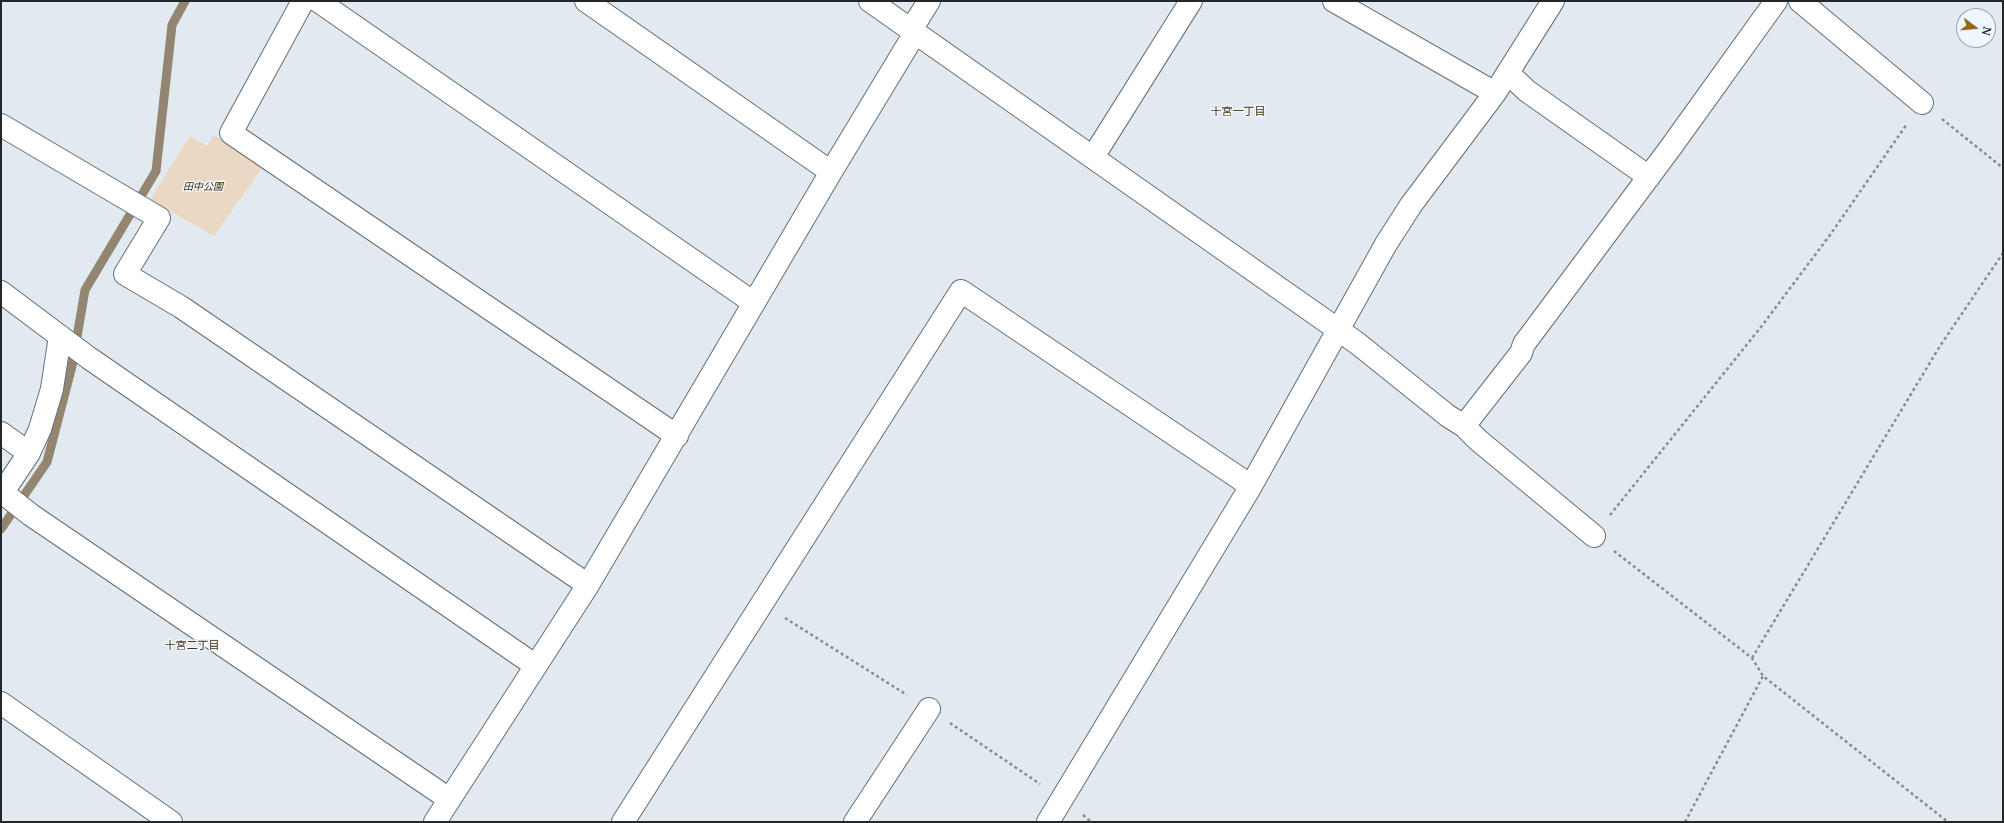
<!DOCTYPE html>
<meta charset="utf-8">
<style>
body{margin:0}
#map{position:relative;width:2004px;height:823px;overflow:hidden;background:#e1eaf1;font-family:"Noto Serif",serif}
canvas{display:block}
.frame{position:absolute;inset:0;border:2px solid #24272a;pointer-events:none}
.north{position:absolute;left:1956px;top:8px;width:40px;height:40px;box-sizing:border-box;background:#eef7fe;border:1px solid #9da4a9;border-radius:50%;rotate:106deg;font-size:11px;font-weight:700;line-height:16px;text-align:center;color:#24272a}
.north::after{content:'';display:block;margin:auto;width:14px;height:18px;background:#976619;clip-path:polygon(50% 0,100% 100%,50% 72%,0 100%)}
</style>
<div id="map">
<canvas width="2004" height="823"></canvas>
<div class="frame"></div>
<div class="north">N</div>
</div>
<script>
const ctx = document.querySelector('canvas').getContext('2d');
ctx.lineJoin = 'round';
function fillPath(path, color) {
  ctx.fillStyle = color;
  ctx.fill(path, 'evenodd');
}
function poly(rows) {
  const path = new Path2D();
  for (const r of rows) {
    path.moveTo(r[0], r[1]);
    for (let i = 2; i < r.length; i += 2) path.lineTo(r[i], r[i + 1]);
  }
  return path;
}
function trace(path, color, width, dash) {
  ctx.strokeStyle = color;
  ctx.lineWidth = width;
  ctx.lineCap = dash ? 'butt' : 'round';
  ctx.setLineDash(dash || []);
  ctx.stroke(path);
}
function label(font, color, halo, rows, align = 'center') {
  ctx.font = font + ' "Noto Serif","Noto Sans JP",serif';
  ctx.lineWidth = 3;
  ctx.setLineDash([]);
  ctx.textBaseline = 'middle';
  ctx.strokeStyle = halo;
  ctx.fillStyle = color;
  for (const [text, x, y, turn = 0] of rows) {
    ctx.save();
    ctx.translate(x, y);
    ctx.rotate((+turn || 0) * Math.PI / 180);
    ctx.textAlign = isNaN(turn) ? turn : align;
    if (halo) ctx.strokeText(text, 0, 0);
    ctx.fillText(text, 0, 0);
    ctx.restore();
  }
}
fillPath(poly([
 [214,135,262,168,214,236,150,200,190,136,207,146]
]), '#ead8c2');
trace(poly([
 [1,529,47,462,72,366,85,290,156,171,172,25,185,1]
]), '#948571', 9);
const minor = poly([
 [303,1,231,133,677,436],
 [318,1,754,303],
 [586,1,831,172],
 [870,1,1357,343,1448,416,1464,426,1478,440,1594,536],
 [1334,1,1495,93],
 [1800,1,1922,103],
 [911,30,929,1],
 [1508,73,1527,91,1649,177],
 [1,125,159,218,125,274,181,307,588,585],
 [1093,157,1191,1],
 [1,292,89,358,536,666],
 [1464,426,1521,353,1524,344,1671,147,1776,1],
 [1,433,29,453],
 [3,493,31,515,449,799],
 [1,495,29,453,40,429,52,389,60,336],
 [1,703,171,822],
 [435,822,588,585,831,172,915,33],
 [623,822,961,291,1251,486],
 [855,822,929,709],
 [1048,822,1251,486,1386,244,1411,205,1495,93,1553,1]
]);
trace(minor, '#666e74', 24);
trace(poly([
 [1942,119,2003,168],
 [1610,515,1761,327,1830,235,1907,124],
 [1614,551,1752,658,1763,676,1948,822],
 [785,618,907,695],
 [1752,658,1940,346,2003,253],
 [950,723,1040,784],
 [1083,815,1091,822],
 [1685,822,1763,676]
]), '#868d92', 2.5, [3, 3]);
trace(minor, '#fff', 22);
label('italic 10px', '#442b05', '#eef7fe', [
 ["田中公園",203,187]
]);
label('11px', '#472f0b', '#eef7fe', [
 ["十宮一丁目",1238,112],
 ["十宮二丁目",192,646]
]);
</script>
